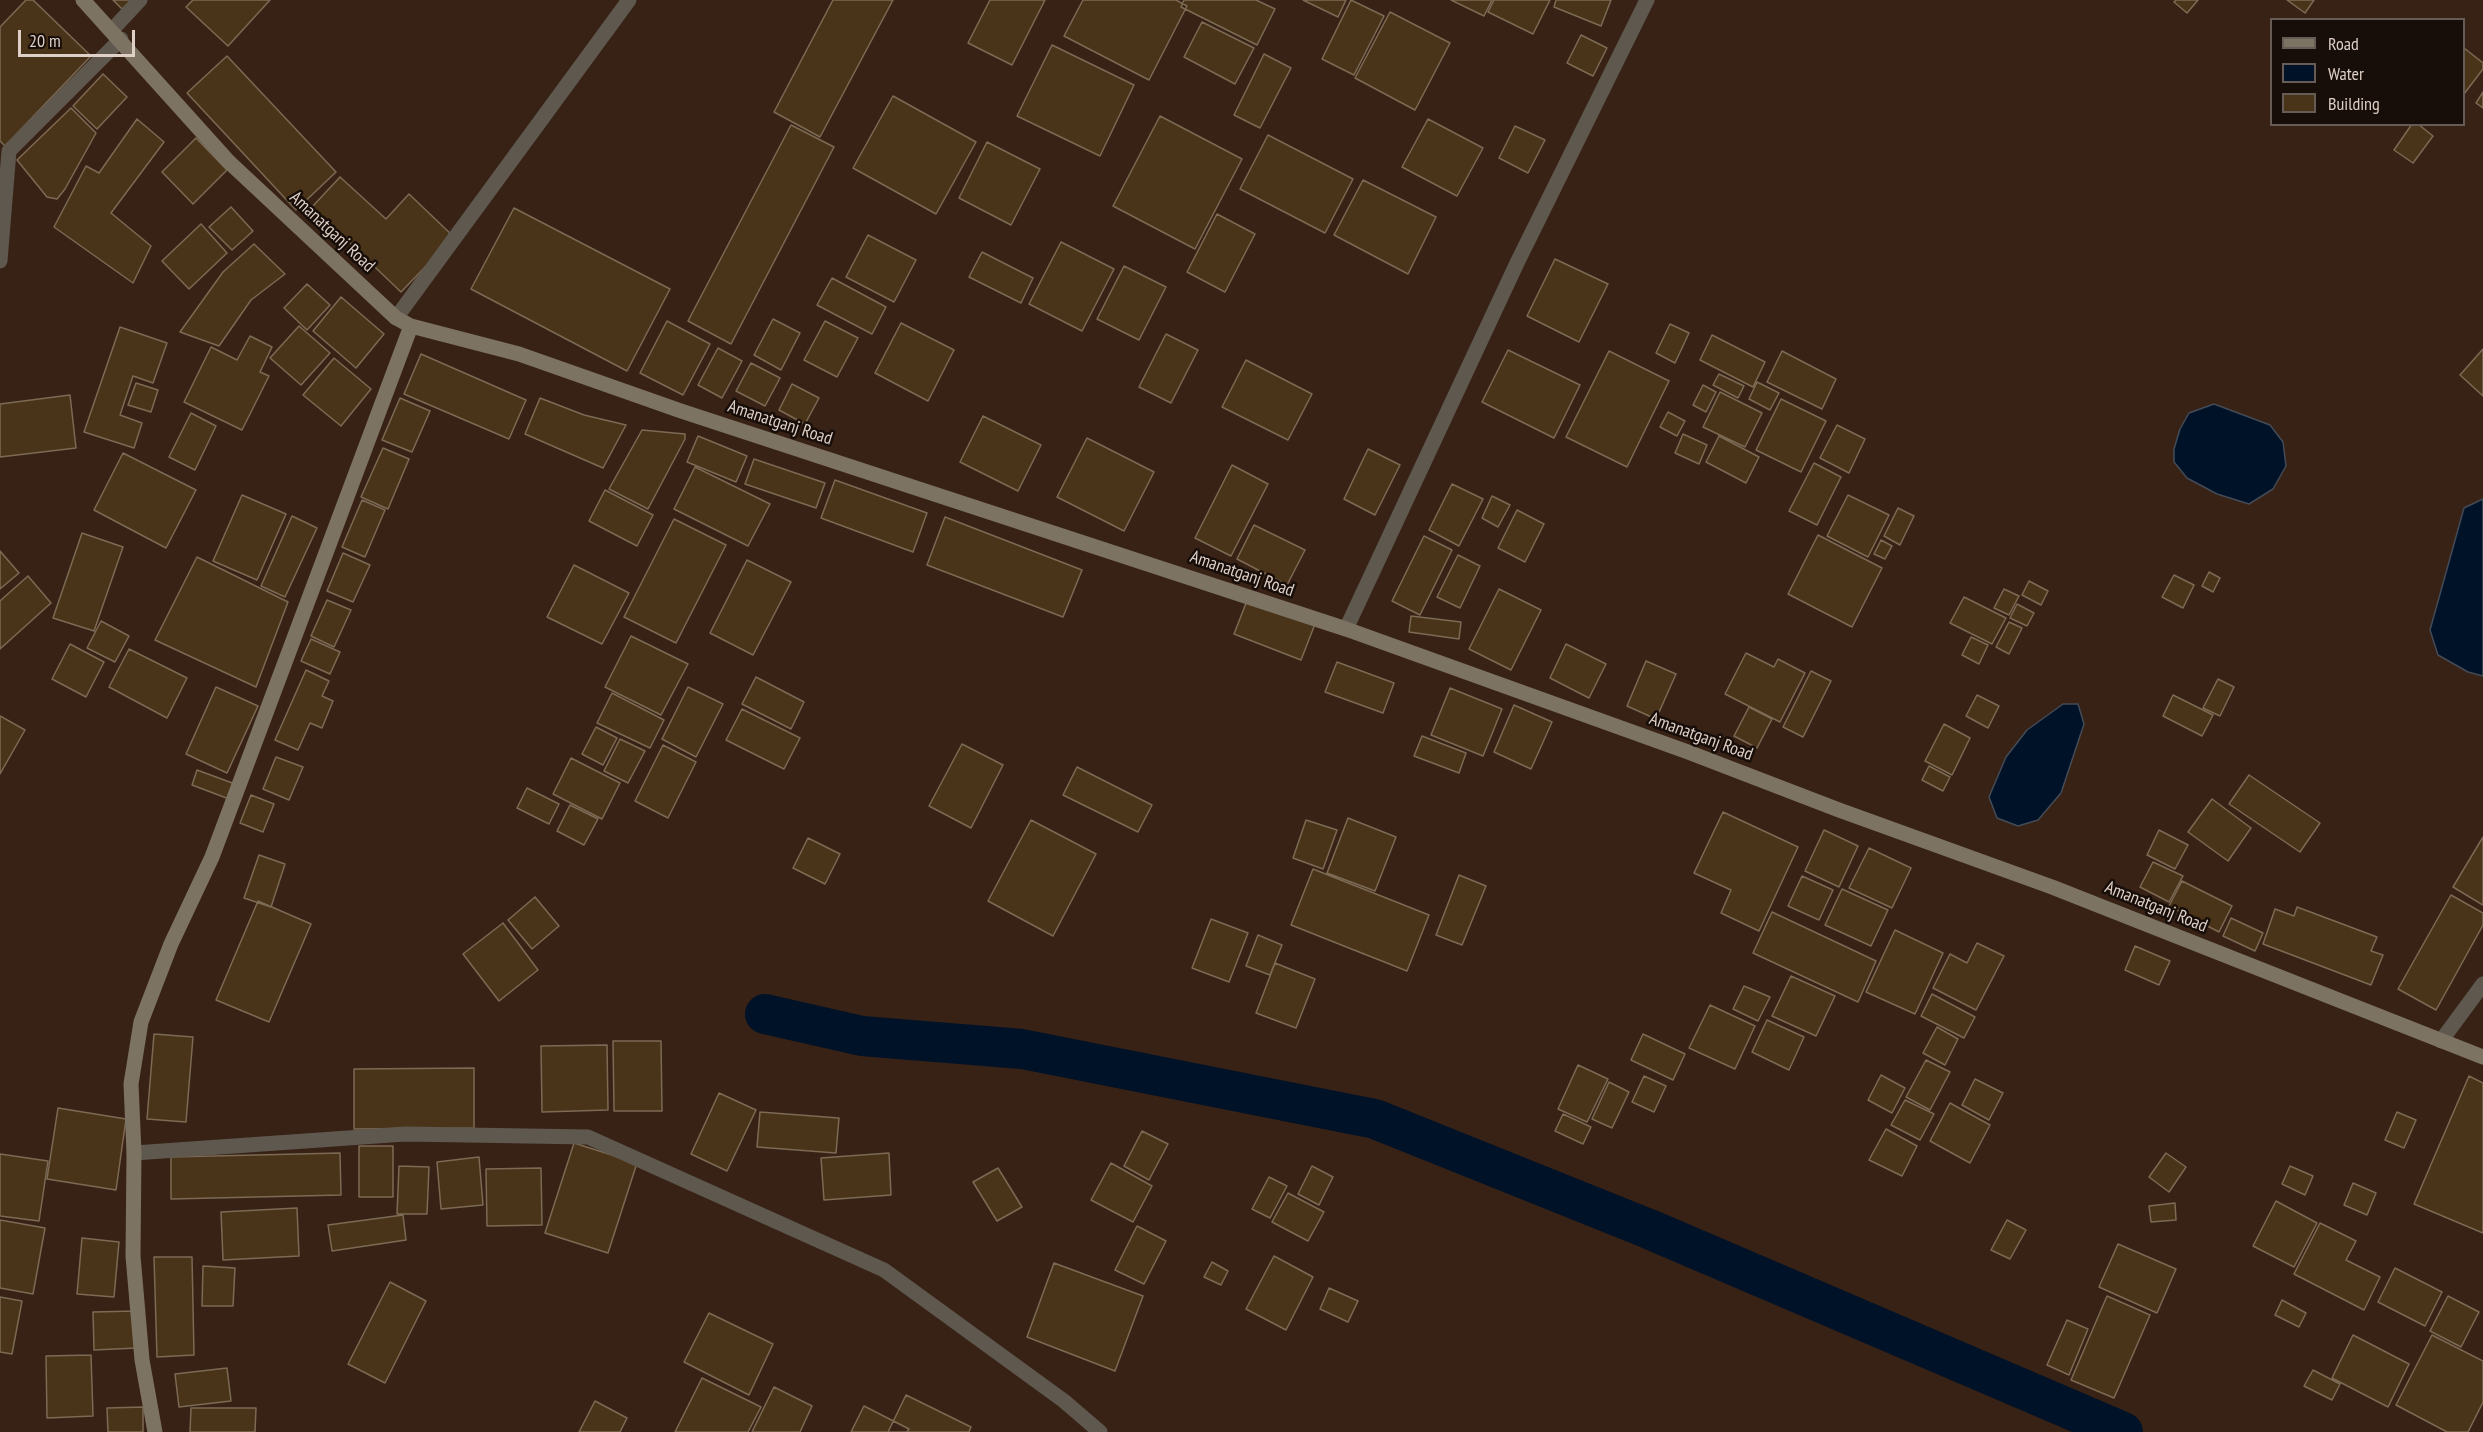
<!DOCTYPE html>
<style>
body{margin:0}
#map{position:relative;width:2483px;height:1432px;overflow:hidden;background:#382216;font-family:"PT Sans Narrow",sans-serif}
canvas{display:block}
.legend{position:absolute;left:2270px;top:18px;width:195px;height:108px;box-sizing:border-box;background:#180e09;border:2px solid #675b55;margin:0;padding:8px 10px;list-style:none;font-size:18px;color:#decfc7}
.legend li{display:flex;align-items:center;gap:12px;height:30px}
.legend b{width:30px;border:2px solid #675b55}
.scale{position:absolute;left:18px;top:30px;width:117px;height:27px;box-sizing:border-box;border:3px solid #decfc7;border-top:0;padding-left:8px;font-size:18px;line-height:21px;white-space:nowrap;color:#decfc7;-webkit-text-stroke:4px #180e09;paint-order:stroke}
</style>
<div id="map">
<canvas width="2483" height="1432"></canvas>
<ul class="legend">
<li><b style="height:8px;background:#7d7362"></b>Road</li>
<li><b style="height:16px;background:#001227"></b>Water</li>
<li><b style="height:16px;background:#4a3419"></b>Building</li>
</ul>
<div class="scale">20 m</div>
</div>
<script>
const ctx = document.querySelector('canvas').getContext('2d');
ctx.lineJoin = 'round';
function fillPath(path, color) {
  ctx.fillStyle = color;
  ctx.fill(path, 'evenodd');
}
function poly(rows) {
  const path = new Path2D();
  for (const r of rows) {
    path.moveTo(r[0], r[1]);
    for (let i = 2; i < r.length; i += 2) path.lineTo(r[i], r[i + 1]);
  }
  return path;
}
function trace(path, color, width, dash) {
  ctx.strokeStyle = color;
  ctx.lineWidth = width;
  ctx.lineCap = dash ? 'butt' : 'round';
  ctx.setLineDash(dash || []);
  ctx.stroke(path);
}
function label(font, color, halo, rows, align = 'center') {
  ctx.font = font + ' "PT Sans Narrow",sans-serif';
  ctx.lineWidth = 5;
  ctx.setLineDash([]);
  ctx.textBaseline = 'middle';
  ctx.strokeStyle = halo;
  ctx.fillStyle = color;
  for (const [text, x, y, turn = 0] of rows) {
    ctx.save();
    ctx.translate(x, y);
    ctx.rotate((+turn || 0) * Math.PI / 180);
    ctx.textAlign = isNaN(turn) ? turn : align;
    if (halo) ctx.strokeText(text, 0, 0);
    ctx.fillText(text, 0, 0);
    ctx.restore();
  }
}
const water = poly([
 [2214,404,2270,425,2283,442,2286,466,2273,489,2249,504,2217,494,2187,478,2174,462,2174,449,2180,429,2189,413,2214,404],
 [2483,499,2483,676,2468,672,2438,655,2430,630,2464,508,2483,499],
 [2063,704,2078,704,2084,724,2061,793,2038,820,2018,826,1997,818,1989,797,2006,757,2027,730,2063,704]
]);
fillPath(water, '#001227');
trace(water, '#434b57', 1.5);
trace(poly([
 [765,1014,862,1036,1022,1049,1375,1119,1649,1229,2123,1432]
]), '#001227', 40);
const building = poly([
 [26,0,33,0,91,56,5,146,0,141,0,27,26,0],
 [113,0,132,0,122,9,113,0],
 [193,0,270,0,228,46,186,7,193,0],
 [833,0,893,0,820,137,774,112,833,0],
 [990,0,1045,0,1012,65,968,43,990,0],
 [1083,0,1176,0,1187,6,1149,80,1064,36,1083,0],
 [1184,0,1256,0,1275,9,1257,45,1181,7,1184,0],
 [1303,0,1346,0,1338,17,1303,0],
 [1351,0,1384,16,1354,75,1322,59,1351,0],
 [1451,0,1492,0,1484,16,1451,0],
 [1494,0,1550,0,1533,34,1488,12,1494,0],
 [1556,0,1611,0,1601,26,1554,7,1556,0],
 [2176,0,2198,0,2187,13,2174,2,2176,0],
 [2287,0,2314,0,2305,13,2287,0],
 [1390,12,1450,43,1415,110,1355,78,1390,12],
 [1202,22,1254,48,1235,84,1184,57,1202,22],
 [1581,35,1607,48,1593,76,1567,63,1581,35],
 [1052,45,1134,85,1100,156,1017,116,1052,45],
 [2464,48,2483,63,2483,69,2464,94,2464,48],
 [1264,54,1291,68,1260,128,1234,115,1264,54],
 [227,56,336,172,296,210,187,93,227,56],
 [103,74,127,97,97,129,73,106,103,74],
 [2483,92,2483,108,2476,103,2483,92],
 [893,96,976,142,936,214,853,168,893,96],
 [71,108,96,133,65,189,57,199,47,197,17,160,71,108],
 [1160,116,1242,159,1195,249,1113,206,1160,116],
 [137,119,164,142,111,213,151,246,133,283,54,227,86,166,99,173,137,119],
 [1428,119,1483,148,1457,196,1402,167,1428,119],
 [2412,124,2418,124,2433,136,2413,163,2394,150,2412,124],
 [791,125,834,147,731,344,688,321,791,125],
 [1515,126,1545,140,1528,173,1499,158,1515,126],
 [1268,135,1353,179,1325,233,1240,189,1268,135],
 [196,138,227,170,193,204,162,172,196,138],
 [987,142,1040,169,1011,225,959,198,987,142],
 [340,177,386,219,409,194,454,237,401,292,312,207,340,177],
 [1363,180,1436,217,1408,274,1334,235,1363,180],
 [231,207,253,231,232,250,209,227,231,207],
 [514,208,670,289,627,371,471,289,514,208],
 [1217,214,1255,234,1225,292,1187,272,1217,214],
 [201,224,227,253,189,289,162,261,201,224],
 [868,235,916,260,894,302,846,277,868,235],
 [1061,242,1114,269,1082,331,1029,304,1061,242],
 [254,244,285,274,251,300,219,346,180,332,223,272,254,244],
 [982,252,1033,278,1021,303,969,277,982,252],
 [1555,259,1608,284,1579,342,1527,316,1555,259],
 [1124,266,1166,287,1139,340,1097,319,1124,266],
 [832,278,886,307,872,334,817,305,832,278],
 [307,284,330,305,307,330,284,308,307,284],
 [341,297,384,334,356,368,313,331,341,297],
 [773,319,800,333,781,370,754,355,773,319],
 [667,321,710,344,683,395,640,373,667,321],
 [825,321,858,338,837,377,804,360,825,321],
 [901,323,954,350,928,401,875,373,901,323],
 [1670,324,1689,333,1675,363,1656,353,1670,324],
 [299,326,330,353,301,385,270,358,299,326],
 [120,327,167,343,153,383,133,376,120,415,142,423,134,448,84,432,120,327],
 [1166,334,1198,350,1171,403,1139,387,1166,334],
 [1712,335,1765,362,1753,387,1700,360,1712,335],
 [250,336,272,347,260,372,269,376,242,430,184,402,211,347,237,360,250,336],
 [718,348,742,361,722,398,698,385,718,348],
 [2483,349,2483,396,2460,375,2483,349],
 [1508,350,1580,385,1554,438,1482,402,1508,350],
 [1609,351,1669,381,1627,467,1566,437,1609,351],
 [1782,351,1836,379,1822,409,1767,382,1782,351],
 [421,354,526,400,509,439,404,394,421,354],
 [334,358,371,389,341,426,303,395,334,358],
 [1246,360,1312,394,1288,440,1222,407,1246,360],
 [751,363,780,378,765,406,736,391,751,363],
 [1719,374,1744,386,1738,398,1713,385,1719,374],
 [1757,382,1779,393,1770,410,1749,399,1757,382],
 [136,383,158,390,151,412,128,405,136,383],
 [792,384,819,398,805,424,779,410,792,384],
 [1703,385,1716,392,1706,412,1693,405,1703,385],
 [1720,392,1762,413,1745,447,1703,427,1720,392],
 [70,395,76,448,0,457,0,404,70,395],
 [400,398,430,411,412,452,382,440,400,398],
 [540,398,584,415,626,425,603,468,525,434,540,398],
 [1781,399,1826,421,1801,472,1756,450,1781,399],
 [1668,412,1685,421,1677,436,1660,427,1668,412],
 [191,413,216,426,195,470,169,457,191,413],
 [983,416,1041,445,1018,491,960,462,983,416],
 [1837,425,1865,439,1849,473,1820,458,1837,425],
 [642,430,685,434,685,439,648,509,609,489,642,430],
 [1683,434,1707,445,1699,464,1675,453,1683,434],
 [698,436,747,456,736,482,687,462,698,436],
 [1719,436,1759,457,1746,483,1706,462,1719,436],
 [1087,438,1154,472,1124,531,1057,497,1087,438],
 [383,448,409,459,388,509,361,497,383,448],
 [1368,449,1400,465,1375,515,1344,499,1368,449],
 [123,453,196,490,166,548,94,510,123,453],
 [754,459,825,483,816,508,745,484,754,459],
 [1814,463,1841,477,1817,525,1789,511,1814,463],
 [1232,465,1268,484,1231,556,1195,538,1232,465],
 [695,467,770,504,748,546,674,509,695,467],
 [835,480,927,513,913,552,821,518,835,480],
 [1452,484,1483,499,1459,546,1429,530,1452,484],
 [605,490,653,515,637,546,589,521,605,490],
 [242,495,286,514,257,580,213,561,242,495],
 [1848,495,1889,515,1868,557,1827,536,1848,495],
 [1492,496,1510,505,1498,527,1482,518,1492,496],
 [362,500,385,510,365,557,342,547,362,500],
 [1898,508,1914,516,1900,545,1884,536,1898,508],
 [1517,510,1544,524,1525,562,1498,548,1517,510],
 [292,516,317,528,285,597,261,586,292,516],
 [945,517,1082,570,1063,617,927,565,945,517],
 [674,519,726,545,676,643,624,617,674,519],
 [1254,525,1305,550,1287,585,1237,559,1254,525],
 [82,533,123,547,94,631,53,618,82,533],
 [1818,535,1882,568,1852,627,1788,594,1818,535],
 [1424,536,1452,550,1420,615,1392,601,1424,536],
 [1881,540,1892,546,1885,559,1874,554,1881,540],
 [0,551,19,573,0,589,0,551],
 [343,553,370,565,353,602,327,591,343,553],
 [1458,555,1480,566,1460,608,1437,597,1458,555],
 [197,557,288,602,256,687,155,640,197,557],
 [747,560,791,582,753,655,710,633,747,560],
 [574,565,629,593,602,644,547,617,574,565],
 [2209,572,2220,578,2213,592,2202,586,2209,572],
 [2174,575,2194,585,2183,608,2162,597,2174,575],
 [28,576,51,603,0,649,0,601,28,576],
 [2029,581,2048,591,2041,605,2022,595,2029,581],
 [1499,589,1541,610,1511,670,1469,649,1499,589],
 [2004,589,2019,596,2009,615,1994,608,2004,589],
 [1964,597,2006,618,1992,644,1950,623,1964,597],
 [1248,598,1315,624,1301,660,1234,634,1248,598],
 [327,600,351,610,334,647,311,636,327,600],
 [2017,604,2034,613,2027,626,2010,618,2017,604],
 [1411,616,1461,622,1459,639,1409,632,1411,616],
 [101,621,129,636,115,662,87,648,101,621],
 [2009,622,2022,628,2009,654,1996,647,2009,622],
 [631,636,688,664,661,715,605,687,631,636],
 [1971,637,1988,645,1979,664,1962,655,1971,637],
 [311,639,340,652,330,674,301,661,311,639],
 [70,644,104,662,86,697,52,679,70,644],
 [1566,644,1606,664,1589,698,1550,678,1566,644],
 [129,649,187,678,167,718,109,687,129,649],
 [1746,653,1774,667,1778,659,1805,673,1780,722,1725,694,1746,653],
 [1646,661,1676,674,1656,719,1627,706,1646,661],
 [1337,662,1394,683,1383,713,1325,692,1337,662],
 [306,670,329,681,322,696,333,701,322,728,310,723,298,750,275,740,306,670],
 [1811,671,1831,681,1803,737,1783,727,1811,671],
 [756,677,804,702,791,729,742,704,756,677],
 [2218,679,2234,687,2220,716,2203,708,2218,679],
 [216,687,258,706,227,773,186,754,216,687],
 [688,687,723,704,696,757,662,739,688,687],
 [1450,688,1502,709,1483,756,1431,735,1450,688],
 [612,693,664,720,650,748,597,723,612,693],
 [1977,695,1999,706,1988,728,1966,716,1977,695],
 [2173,695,2213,715,2202,736,2163,716,2173,695],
 [1514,705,1552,722,1531,769,1494,752,1514,705],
 [1749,707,1772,719,1757,748,1734,736,1749,707],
 [742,709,800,738,784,769,726,740,742,709],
 [0,716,25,730,0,774,0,716],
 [1944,724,1970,738,1952,775,1925,761,1944,724],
 [596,727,617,738,603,765,582,754,596,727],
 [1422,736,1466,753,1459,773,1414,756,1422,736],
 [620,739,645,751,628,783,604,771,620,739],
 [962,744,1003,765,971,828,929,806,962,744],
 [663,745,696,762,668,818,635,801,663,745],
 [276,757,303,767,289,800,263,789,276,757],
 [571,758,620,783,602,819,553,794,571,758],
 [1929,766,1950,777,1943,791,1922,780,1929,766],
 [1077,767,1152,805,1138,832,1063,795,1077,767],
 [197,770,235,784,229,799,192,785,197,770],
 [2249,775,2320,823,2300,852,2229,804,2249,775],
 [527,788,559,804,549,824,517,808,527,788],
 [251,795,274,804,263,832,240,823,251,795],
 [2212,799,2251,828,2228,861,2188,832,2212,799],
 [570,805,598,819,584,845,557,831,570,805],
 [1723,812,1798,847,1759,931,1721,913,1731,890,1694,873,1723,812],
 [1348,818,1396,837,1375,891,1327,873,1348,818],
 [1031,820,1096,854,1053,936,988,901,1031,820],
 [1306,820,1337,830,1323,869,1293,858,1306,820],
 [1824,830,1858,846,1839,887,1805,871,1824,830],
 [2159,830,2188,845,2175,869,2147,855,2159,830],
 [2483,837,2483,905,2453,887,2483,837],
 [808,838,840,854,825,884,793,868,808,838],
 [1869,848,1911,868,1892,908,1849,888,1869,848],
 [259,855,285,864,271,907,244,898,259,855],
 [2153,862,2183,876,2169,902,2140,887,2153,862],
 [1313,869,1429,915,1407,971,1291,925,1313,869],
 [1459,875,1486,886,1462,945,1436,935,1459,875],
 [1802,876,1833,890,1819,920,1788,906,1802,876],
 [2182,881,2232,906,2219,932,2169,906,2182,881],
 [1842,889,1888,910,1871,946,1825,925,1842,889],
 [2451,895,2483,913,2483,925,2436,1010,2398,989,2451,895],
 [535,897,559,926,532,949,508,920,535,897],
 [258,901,311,924,269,1022,216,1000,258,901],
 [2297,907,2377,937,2371,951,2383,955,2371,985,2263,944,2275,909,2294,916,2297,907],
 [1772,912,1876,961,1858,1002,1753,953,1772,912],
 [2231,918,2263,933,2255,951,2223,936,2231,918],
 [1211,919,1248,933,1229,982,1192,968,1211,919],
 [503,923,538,970,499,1001,463,954,503,923],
 [1895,930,1943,953,1915,1014,1866,992,1895,930],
 [1258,935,1282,945,1270,975,1246,966,1258,935],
 [1977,943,2004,956,1976,1010,1933,988,1950,954,1967,963,1977,943],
 [2135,946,2170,961,2159,985,2125,970,2135,946],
 [1275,963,1315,979,1296,1028,1256,1013,1275,963],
 [1791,976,1835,996,1816,1036,1772,1016,1791,976],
 [1744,986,1770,997,1758,1021,1733,1009,1744,986],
 [1932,994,1975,1017,1964,1038,1921,1016,1932,994],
 [1710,1005,1755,1026,1735,1069,1689,1048,1710,1005],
 [1767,1020,1804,1037,1789,1070,1752,1052,1767,1020],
 [1937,1027,1958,1039,1945,1065,1923,1053,1937,1027],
 [154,1034,193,1037,186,1122,147,1119,154,1034],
 [1643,1034,1685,1054,1673,1080,1631,1060,1643,1034],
 [613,1041,661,1041,662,1111,614,1111,613,1041],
 [607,1045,608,1110,542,1112,541,1046,607,1045],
 [1926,1060,1950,1072,1930,1110,1906,1097,1926,1060],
 [1578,1065,1608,1079,1587,1122,1558,1109,1578,1065],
 [474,1068,474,1128,354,1129,354,1069,474,1068],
 [1881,1075,1905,1088,1892,1113,1868,1100,1881,1075],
 [1644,1076,1666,1086,1654,1112,1632,1102,1644,1076],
 [2469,1076,2483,1083,2483,1233,2414,1204,2469,1076],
 [1975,1079,2003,1093,1989,1120,1962,1105,1975,1079],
 [1609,1082,1629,1092,1612,1128,1592,1119,1609,1082],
 [719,1093,756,1110,727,1171,691,1154,719,1093],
 [1905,1100,1934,1114,1920,1140,1891,1125,1905,1100],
 [1950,1103,1990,1125,1970,1163,1930,1141,1950,1103],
 [58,1108,126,1119,116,1190,47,1179,58,1108],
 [760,1112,839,1118,836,1153,757,1147,760,1112],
 [2397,1112,2416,1120,2404,1148,2385,1140,2397,1112],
 [1563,1114,1591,1127,1583,1144,1555,1131,1563,1114],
 [1886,1129,1917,1146,1902,1176,1869,1160,1886,1129],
 [1142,1131,1168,1144,1149,1180,1124,1166,1142,1131],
 [574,1143,637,1163,608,1253,545,1233,574,1143],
 [359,1146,393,1146,393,1197,359,1197,359,1146],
 [340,1153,341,1195,171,1199,171,1157,340,1153],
 [889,1153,891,1195,824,1200,821,1158,889,1153],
 [2166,1153,2186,1167,2169,1192,2149,1177,2166,1153],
 [0,1154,48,1161,39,1221,0,1216,0,1154],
 [479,1157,483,1205,441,1209,437,1162,479,1157],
 [1111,1163,1152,1186,1133,1222,1091,1200,1111,1163],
 [399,1166,429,1167,427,1214,397,1214,399,1166],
 [1312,1166,1333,1177,1319,1205,1298,1194,1312,1166],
 [2290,1166,2313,1176,2305,1195,2282,1184,2290,1166],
 [541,1168,542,1225,487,1226,486,1169,541,1168],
 [998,1168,1022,1207,997,1221,973,1182,998,1168],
 [1269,1177,1287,1186,1270,1218,1252,1209,1269,1177],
 [2353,1183,2376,1193,2367,1215,2344,1205,2353,1183],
 [1288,1193,1324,1212,1308,1241,1272,1222,1288,1193],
 [2276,1201,2317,1223,2294,1267,2253,1246,2276,1201],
 [2175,1203,2176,1220,2151,1222,2149,1206,2175,1203],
 [297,1208,299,1256,223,1260,221,1212,297,1208],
 [403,1215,406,1240,332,1251,328,1225,403,1215],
 [0,1220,45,1228,33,1294,0,1288,0,1220],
 [2007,1220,2026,1230,2010,1259,1991,1250,2007,1220],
 [2320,1223,2356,1241,2346,1260,2380,1277,2364,1310,2294,1274,2320,1223],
 [1137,1226,1166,1241,1144,1284,1115,1270,1137,1226],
 [82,1238,119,1242,114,1297,77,1294,82,1238],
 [2118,1244,2176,1269,2157,1313,2099,1287,2118,1244],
 [1274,1256,1313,1277,1286,1330,1246,1309,1274,1256],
 [154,1257,192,1257,194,1355,157,1357,154,1257],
 [1212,1262,1228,1271,1221,1285,1204,1277,1212,1262],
 [1054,1263,1143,1296,1115,1371,1027,1337,1054,1263],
 [203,1266,235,1268,233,1306,202,1306,203,1266],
 [2395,1268,2442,1292,2425,1326,2378,1302,2395,1268],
 [390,1282,426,1301,385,1383,348,1364,390,1282],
 [1329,1288,1358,1301,1348,1322,1320,1309,1329,1288],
 [2107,1296,2150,1315,2114,1398,2071,1380,2107,1296],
 [2448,1296,2479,1312,2461,1347,2430,1331,2448,1296],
 [0,1297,22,1301,12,1354,0,1352,0,1297],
 [2282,1300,2306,1313,2299,1327,2275,1315,2282,1300],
 [136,1311,137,1348,94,1350,93,1312,136,1311],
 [709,1313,773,1344,749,1395,684,1362,709,1313],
 [2067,1320,2088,1329,2069,1375,2047,1365,2067,1320],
 [2353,1335,2409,1364,2388,1407,2332,1378,2353,1335],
 [2432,1335,2483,1361,2483,1402,2468,1432,2447,1432,2396,1405,2432,1335],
 [91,1355,93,1416,47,1418,46,1356,91,1355],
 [227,1368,231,1401,179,1407,175,1374,227,1368],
 [2313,1370,2340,1384,2332,1400,2304,1386,2313,1370],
 [702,1378,761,1407,748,1432,675,1432,702,1378],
 [774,1387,812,1406,800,1432,752,1432,774,1387],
 [906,1395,971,1427,969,1432,888,1432,906,1395],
 [595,1401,627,1418,620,1432,579,1432,595,1401],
 [864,1406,909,1429,907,1432,851,1432,864,1406],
 [143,1407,143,1432,108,1432,107,1408,143,1407],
 [191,1408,256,1408,255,1432,190,1432,191,1408]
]);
fillPath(building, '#4a3419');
trace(building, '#7c6a54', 1.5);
trace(poly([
 [396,318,629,0]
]), '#5e584e', 15);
trace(poly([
 [112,30,140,0],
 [0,261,9,151,121,39],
 [1346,629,1517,263,1647,0],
 [2441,1041,2483,984],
 [134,1153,405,1134,588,1137,884,1270,1064,1401,1100,1432]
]), '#5e584e', 15);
trace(poly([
 [83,0,229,162,396,318,411,326,519,354,681,411,1346,629,1688,752,1839,810,2052,887,2483,1057],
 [155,1432,142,1360,133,1256,134,1153,131,1084,141,1022,171,944,212,857,411,326]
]), '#7d7362', 15);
label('18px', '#decfc7', '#180e09', [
 ["Amanatganj Road",332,232,43],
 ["Amanatganj Road",780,423,18],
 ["Amanatganj Road",1242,574,19],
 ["Amanatganj Road",1701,737,20],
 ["Amanatganj Road",2156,907,22]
]);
</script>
